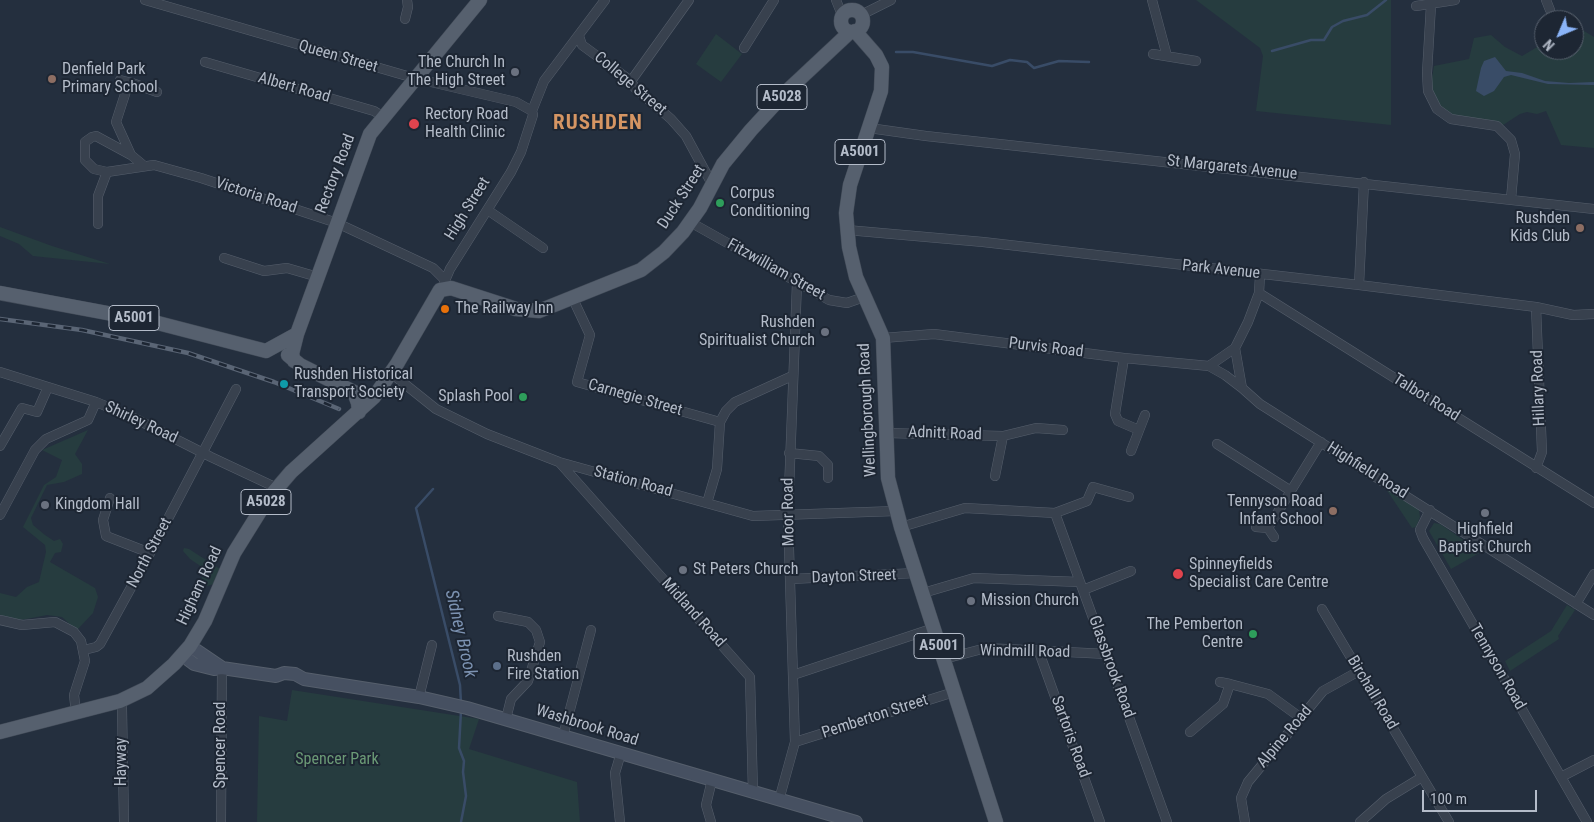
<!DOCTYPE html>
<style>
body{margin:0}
#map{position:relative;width:1594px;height:822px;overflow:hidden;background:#242f3e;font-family:"Roboto Condensed",sans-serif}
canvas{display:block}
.north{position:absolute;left:1534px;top:10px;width:50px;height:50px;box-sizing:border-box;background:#1d2633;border:1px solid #59626f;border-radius:50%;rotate:225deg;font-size:14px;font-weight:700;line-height:20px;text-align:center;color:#b4bcc9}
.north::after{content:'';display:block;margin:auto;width:18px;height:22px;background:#8ab4f8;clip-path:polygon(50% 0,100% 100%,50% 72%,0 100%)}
.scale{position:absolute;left:1422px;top:790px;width:115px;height:22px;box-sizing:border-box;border:2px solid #b4bcc9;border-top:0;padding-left:6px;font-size:15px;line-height:18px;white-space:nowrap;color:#b4bcc9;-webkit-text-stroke:4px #1d2633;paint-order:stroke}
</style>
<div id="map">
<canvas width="1594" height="822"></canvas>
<div class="north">N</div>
<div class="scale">100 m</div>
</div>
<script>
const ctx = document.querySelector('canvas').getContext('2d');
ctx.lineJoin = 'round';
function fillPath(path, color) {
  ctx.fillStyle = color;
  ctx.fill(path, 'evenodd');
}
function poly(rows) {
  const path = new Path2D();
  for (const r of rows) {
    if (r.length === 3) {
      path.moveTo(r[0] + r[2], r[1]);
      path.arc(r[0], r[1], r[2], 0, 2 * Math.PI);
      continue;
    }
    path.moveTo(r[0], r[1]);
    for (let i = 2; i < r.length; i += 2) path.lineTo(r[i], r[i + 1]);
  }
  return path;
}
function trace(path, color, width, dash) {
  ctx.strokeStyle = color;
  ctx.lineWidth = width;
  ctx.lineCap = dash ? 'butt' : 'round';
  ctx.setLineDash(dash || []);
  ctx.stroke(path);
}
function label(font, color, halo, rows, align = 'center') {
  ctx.font = font + ' "Roboto Condensed",sans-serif';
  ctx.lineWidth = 4;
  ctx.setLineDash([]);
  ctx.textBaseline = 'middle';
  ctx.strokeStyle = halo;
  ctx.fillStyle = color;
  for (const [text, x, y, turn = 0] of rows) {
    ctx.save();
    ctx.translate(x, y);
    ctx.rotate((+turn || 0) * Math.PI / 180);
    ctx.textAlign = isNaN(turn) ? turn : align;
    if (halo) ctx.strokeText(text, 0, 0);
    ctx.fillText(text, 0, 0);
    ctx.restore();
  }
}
fillPath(poly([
 [1196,0,1391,0,1391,125,1256,111,1263,56,1260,48],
 [1574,25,1594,37,1594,148,1561,145,1546,111,1537,114,1527,112,1520,114,1503,125,1461,120,1442,108,1433,93,1431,84,1434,66,1469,59,1474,38,1491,35,1505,47,1522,56,1544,43,1544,50,1574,50],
 [716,34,742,54,721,82,696,64],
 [0,227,52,246,110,264,33,256,19,244,0,236],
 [88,430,75,454,82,464,82,474,64,482,47,485,31,518,33,525,45,535,54,541,60,539,63,544,61,552,55,553,50,562,95,588,98,597,93,613,78,629,75,629,62,617,47,615,21,620,0,615,0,593,16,597,27,587,39,582,46,552,45,545,23,527,44,485,56,477,62,460,42,450],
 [1386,489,1419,509,1420,517,1416,527,1412,528],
 [1434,523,1440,524,1481,552,1451,569,1429,531],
 [184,548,189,549,220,569,214,584,207,586,202,584,200,580,206,572,205,569,190,559,183,551],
 [1567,605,1575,610,1558,636,1559,639,1510,671,1505,661,1551,631],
 [292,690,479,719,469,749,577,782,580,822,257,822,259,716,287,721]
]), '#263c3f');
fillPath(poly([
 [1495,57,1506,71,1522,73,1545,81,1569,83,1594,82,1594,85,1548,84,1511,75,1504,77,1494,91,1484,96,1476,91,1481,68,1484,61]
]), '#394c67');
trace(poly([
 [1272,51,1311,40,1324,40,1332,27,1343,21,1367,15,1386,0],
 [896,52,913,52,992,66,1010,60,1027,62,1034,68,1059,61,1089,62],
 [433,489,416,508,460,685,461,703],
 [461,822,466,796,463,772,464,761,459,748,461,711]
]), '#394c67', 2.5);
const street = poly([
 [145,0,414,78,516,102,532,111],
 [836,0,842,15],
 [1152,0,1167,56],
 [1546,0,1550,10],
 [1431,5,1427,73,1428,91,1437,109,1451,119,1497,126,1511,140,1515,154,1511,199],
 [1416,6,1455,0],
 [861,15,891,0],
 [405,19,408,7,407,0],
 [579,36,582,45,631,81,635,88,671,119,686,136,712,184],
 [744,48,774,0],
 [1153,54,1196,61],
 [205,62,374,111,382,116],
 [120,80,132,83],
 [631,81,689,0],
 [869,128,926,136,1594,209],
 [131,155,116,122,127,88,132,83,157,92],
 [143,165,131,155,96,136,92,137,85,142,85,160,94,169,107,172,154,165,201,178,337,223,433,268,444,279],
 [489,211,543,248],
 [690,222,829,300,847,303,864,297],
 [98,224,98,196,107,172],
 [847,230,983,242,1359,285,1536,307,1573,315,1594,314],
 [224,258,264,271,287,268,318,277],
 [1260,275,1259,293,1248,322,1235,348,1242,388,1260,404,1594,615],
 [444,283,450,269,511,172,521,152,533,115,532,111,544,81,605,0],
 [1359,285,1364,182],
 [1259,293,1594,503],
 [573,299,590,335,577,382,720,422],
 [1536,307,1542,452,1536,468],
 [883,338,934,334,1124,358,1209,366,1235,348],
 [1124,358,1115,414,1118,421,1139,430],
 [1209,366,1225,375,1242,388],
 [0,372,96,402,132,417,211,457,277,488],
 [391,373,436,409,487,434,559,462,753,516,896,511],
 [886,433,1003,436,1036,428,1063,430],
 [1217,444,1291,491],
 [0,446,22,408,37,412,48,387],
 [1131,451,1145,415],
 [789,453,819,456,828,465,828,478],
 [560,463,750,677,753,793],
 [995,476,1003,436],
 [110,498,103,520,106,536,150,553],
 [707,503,717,469,720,422,726,411,735,402,792,376],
 [1430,510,1420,530,1423,538,1587,822],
 [1055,513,1167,822],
 [0,515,35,450,46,439,88,420,96,402],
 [901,527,965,508,1055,513,1087,501,1093,487,1129,497],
 [1256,527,1268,528],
 [1274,537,1268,528,1321,442],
 [791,579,916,573],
 [1083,590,1131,571],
 [923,593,974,578,1080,582],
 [1576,604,1594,574],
 [1322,609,1449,822],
 [498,616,528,622,536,630,540,642,528,681,511,699,506,719],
 [0,620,22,625,55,622,74,632,81,641,85,661,74,695,76,713],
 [84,650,96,647,100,644,150,553,236,389],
 [1039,652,1100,822],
 [944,659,986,648,1107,654],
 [793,675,934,628],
 [1220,682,1230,684],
 [419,697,432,645],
 [120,701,122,708,124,822],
 [1190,732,1223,704,1230,684,1268,694,1301,718],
 [563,736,591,630],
 [795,742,954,692],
 [1561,777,1594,760],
 [779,800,795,742,788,516,797,283],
 [221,822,222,668],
 [620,822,615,773,621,753],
 [711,822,706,805,712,780],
 [1245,822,1241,798,1248,782,1323,691,1359,671],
 [1360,822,1386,799,1422,777]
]);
const secondary = poly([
 [190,646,221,667],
 [182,655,194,664,214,669,222,668,276,676,284,673,295,674,304,679,419,697,467,708,856,822]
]);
const primary = poly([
 [852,21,11],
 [855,31,876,55,882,67,881,91,850,185,846,213,849,247,856,277,883,338,888,478,901,527,996,822],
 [0,293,150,321,266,351,297,334],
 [288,355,300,365,354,392,358,403,359,412],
 [294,361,292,354,297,334,370,134,480,0],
 [0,732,120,701,147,688,174,664,190,646,205,621,234,553,267,500,291,472,374,397,397,364,440,290,451,288,516,309,539,311,641,270,664,252,683,232,700,208,723,164,751,130,787,91,850,32]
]);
trace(street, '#565f6c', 10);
trace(secondary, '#565f6c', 14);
trace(primary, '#414a57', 15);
trace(street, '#38414e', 9);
trace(secondary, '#465061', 12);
trace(primary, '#56606e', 14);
const rail = poly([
 [0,319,82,330,188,353,274,382,339,409]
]);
trace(rail, '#5a6575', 4.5);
trace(rail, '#1d2633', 2.5, [8]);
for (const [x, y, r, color] of [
 [515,72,5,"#6b7280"],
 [52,79,5,"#8d6e63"],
 [414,124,6,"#e0444e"],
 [720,203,5,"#2e9e5b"],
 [1580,228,5,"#8d6e63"],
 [445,309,5,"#e8710a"],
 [825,332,5,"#6b7280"],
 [284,384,5,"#0f9aa8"],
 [523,397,5,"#2e9e5b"],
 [45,505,5,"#6b7280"],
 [1333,511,5,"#8d6e63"],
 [1485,513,5,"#6b7280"],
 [683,570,5,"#6b7280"],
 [1178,574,6,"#e0444e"],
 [971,601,5,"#6b7280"],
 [1253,634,5,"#2e9e5b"],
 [497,666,5,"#5c6f8a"]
]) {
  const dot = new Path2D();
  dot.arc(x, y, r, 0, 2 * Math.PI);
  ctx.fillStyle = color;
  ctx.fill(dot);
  trace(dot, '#1d2633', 2);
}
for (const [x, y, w] of [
 [782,97,50],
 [860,152,50],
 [134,318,50],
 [266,502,50],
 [939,646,50]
]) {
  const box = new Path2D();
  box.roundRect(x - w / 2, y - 12.5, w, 25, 4);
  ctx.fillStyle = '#1d2633';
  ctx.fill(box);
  trace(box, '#b4bcc9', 1);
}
label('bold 15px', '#b4bcc9', null, [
 ["A5028",782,97],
 ["A5001",860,152],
 ["A5001",134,318],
 ["A5028",266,502],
 ["A5001",939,646]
]);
label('16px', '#b4bcc9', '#1d2633', [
 ["Queen Street",338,57,16],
 ["College Street",630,84,40],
 ["Albert Road",294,88,16],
 ["St Margarets Avenue",1232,168,6],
 ["Rectory Road",336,174,-69],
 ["Victoria Road",256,196,18],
 ["Duck Street",682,197,-57],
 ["High Street",468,209,-58],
 ["Fitzwilliam Street",776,270,29],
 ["Park Avenue",1221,270,6],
 ["Purvis Road",1046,348,7],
 ["Hillary Road",1539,388,-92],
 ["Carnegie Street",635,398,16],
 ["Talbot Road",1426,398,32],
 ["Wellingborough Road",868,410,-93],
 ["Shirley Road",141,423,25],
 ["Adnitt Road",945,434,2],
 ["Highfield Road",1367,471,32],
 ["Station Road",633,482,15],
 ["Moor Road",789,512,-91],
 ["North Street",150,553,-62],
 ["Dayton Street",854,577,-2],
 ["Higham Road",200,586,-65],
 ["Midland Road",693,613,48],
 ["Windmill Road",1025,652,1],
 ["Glassbrook Road",1111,667,70],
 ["Tennyson Road",1497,667,60],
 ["Birchall Road",1372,693,59],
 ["Pemberton Street",875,717,-18],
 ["Washbrook Road",587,726,17],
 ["Sartoris Road",1070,737,70],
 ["Alpine Road",1285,737,-50],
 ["Spencer Road",221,745,-90],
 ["Hayway",122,762,-90]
]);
label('16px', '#b4bcc9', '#1d2633', [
 ["The Church In",505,63,"right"],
 ["The High Street",505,81,"right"],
 ["Denfield Park",62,70],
 ["Primary School",62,88],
 ["Rectory Road",425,115],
 ["Health Clinic",425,133],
 ["Corpus",730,194],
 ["Conditioning",730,212],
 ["Rushden",1570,219,"right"],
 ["Kids Club",1570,237,"right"],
 ["The Railway Inn",455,309],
 ["Rushden",815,323,"right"],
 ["Spiritualist Church",815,341,"right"],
 ["Rushden Historical",294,375],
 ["Transport Society",294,393],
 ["Splash Pool",513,397,"right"],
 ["Tennyson Road",1323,502,"right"],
 ["Infant School",1323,520,"right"],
 ["Kingdom Hall",55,505],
 ["Highfield",1485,530,"center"],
 ["Baptist Church",1485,548,"center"],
 ["Spinneyfields",1189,565],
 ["Specialist Care Centre",1189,583],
 ["St Peters Church",693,570],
 ["Mission Church",981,601],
 ["The Pemberton",1243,625,"right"],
 ["Centre",1243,643,"right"],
 ["Rushden",507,657],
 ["Fire Station",507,675]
], 'left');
label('16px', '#6b9a76', '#1d2633', [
 ["Spencer Park",337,760]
]);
label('italic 18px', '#7c92b1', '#1d2633', [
 ["Sidney Brook",460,634,77]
]);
ctx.letterSpacing = '1px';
label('bold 21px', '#d59563', '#1d2633', [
 ["RUSHDEN",598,124]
]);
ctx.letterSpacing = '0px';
</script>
